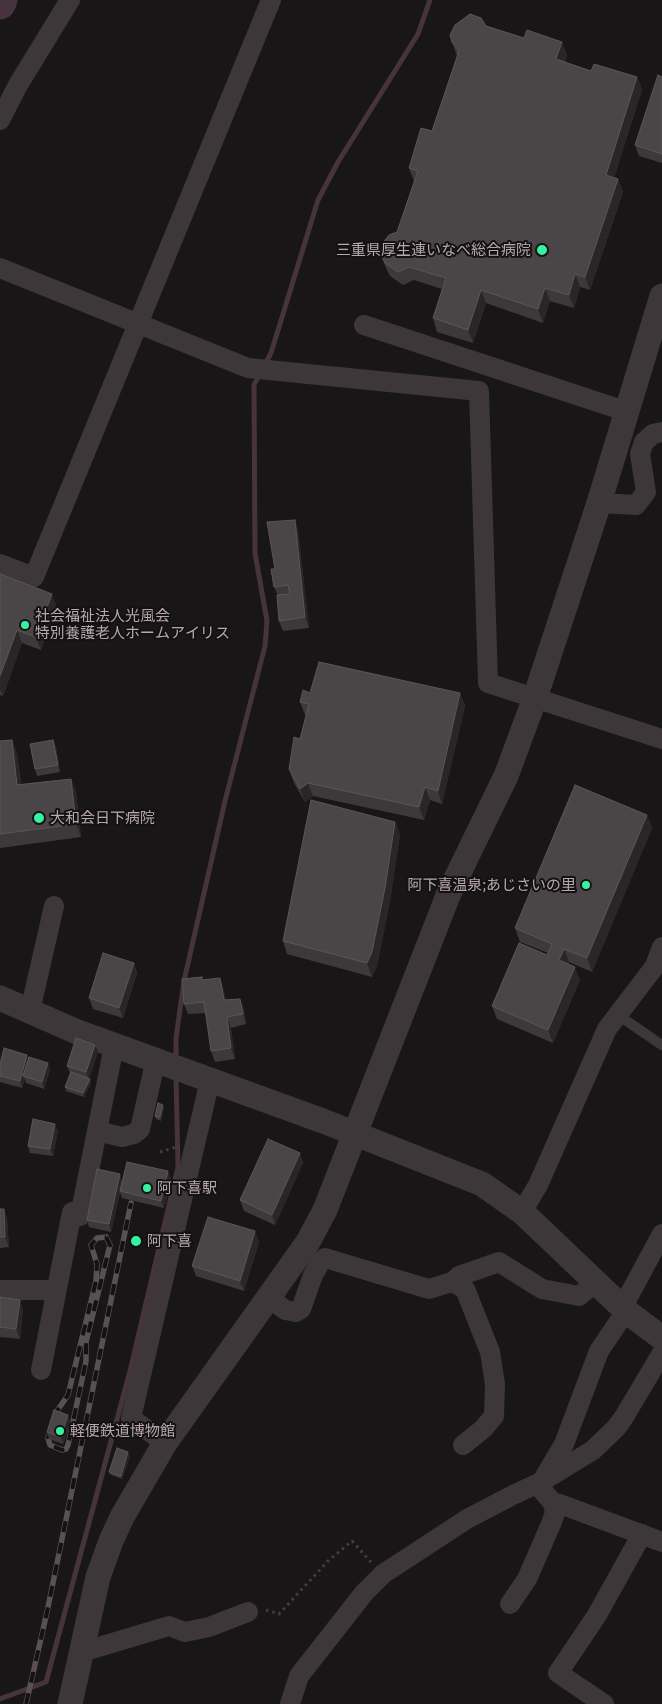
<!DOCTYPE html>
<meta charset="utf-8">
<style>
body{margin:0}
canvas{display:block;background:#181616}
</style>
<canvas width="662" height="1704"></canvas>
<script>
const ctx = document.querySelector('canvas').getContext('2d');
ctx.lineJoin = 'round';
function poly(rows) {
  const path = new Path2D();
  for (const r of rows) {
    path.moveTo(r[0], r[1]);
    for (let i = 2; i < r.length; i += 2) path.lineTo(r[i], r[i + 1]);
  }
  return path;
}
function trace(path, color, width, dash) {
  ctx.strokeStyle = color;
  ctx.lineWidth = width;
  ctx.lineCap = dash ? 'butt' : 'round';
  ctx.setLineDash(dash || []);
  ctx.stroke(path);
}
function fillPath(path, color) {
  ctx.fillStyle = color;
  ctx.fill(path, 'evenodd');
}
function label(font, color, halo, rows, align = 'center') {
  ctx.font = font + ' Commissioner,"Noto Sans JP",sans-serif';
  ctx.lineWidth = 4;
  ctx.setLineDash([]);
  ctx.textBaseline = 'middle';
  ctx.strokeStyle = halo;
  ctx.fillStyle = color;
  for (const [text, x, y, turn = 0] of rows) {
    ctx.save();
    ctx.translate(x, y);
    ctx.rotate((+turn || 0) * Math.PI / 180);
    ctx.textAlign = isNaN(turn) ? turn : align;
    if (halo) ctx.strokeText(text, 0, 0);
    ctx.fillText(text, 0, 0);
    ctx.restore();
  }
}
trace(poly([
 [264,366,271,353,318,200,338,162,418,34,430,0],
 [176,1059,176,1038,184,981,225,801,265,646,267,621,255,553,254,385,260,373],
 [0,1699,46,1682,130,1371,178,1167,176,1075]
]), '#46333e', 5);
trace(poly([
 [0,4,2,0]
]), '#46333e', 31);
trace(poly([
 [160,1152,176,1147],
 [266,1610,279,1614,328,1561,352,1541,371,1562]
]), '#443d40', 3, [2.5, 4]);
trace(poly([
 [618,1015,662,1045]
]), '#3d3739', 10);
trace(poly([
 [0,120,18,85,70,0],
 [0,268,248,368,479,391,488,683,662,739],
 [364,325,628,412],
 [599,503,636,505,646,492,640,454,644,442,653,434,662,432],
 [0,564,34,577,271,0],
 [30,1011,54,906],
 [114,1046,97,1131,122,1137,134,1134,140,1129,156,1059],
 [522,1212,538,1185,607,1029,655,966,662,947],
 [452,1282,459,1276,499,1262,542,1289,579,1296,596,1282],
 [0,1290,56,1290],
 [270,1298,285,1310,296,1312,301,1309,313,1275,321,1261,325,1258,429,1289,452,1282,465,1289,490,1352,495,1384,494,1416,483,1429,463,1445],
 [620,1305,628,1297,662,1234],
 [41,1370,72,1212,80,1216,97,1131],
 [165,1443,131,1418,210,1080],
 [544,1478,564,1444,599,1351,626,1311],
 [537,1484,553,1503,560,1504,662,1542],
 [510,1604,527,1579,551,1524,555,1513,553,1503],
 [82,1652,169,1626,185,1632,209,1627,248,1612],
 [290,1704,299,1676,364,1593,383,1574,467,1519,513,1495,541,1482,593,1450,616,1428,624,1417,662,1353],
 [604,1704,558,1673,597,1615,642,1534]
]), '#3d3739', 20);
trace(poly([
 [0,998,75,1031,323,1121,482,1184,522,1212,626,1311,662,1338],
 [70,1704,98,1577,111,1541,122,1517,165,1443,308,1242,325,1210,449,893,506,776,535,698,599,503,662,296]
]), '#3d3739', 25);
const rail = poly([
 [106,1237,110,1245,86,1342,86,1361,68,1445,66,1449,62,1450,50,1445,48,1438,57,1411,68,1395,96,1281,97,1264,91,1245,97,1238,106,1237],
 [26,1704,47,1612,131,1203]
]);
trace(rail, '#585053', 5.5);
trace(rail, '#131111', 4, [11]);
fillPath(poly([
 [486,26,567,55,565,62,591,71,637,77,642,90,614,177,618,179,623,192,590,290,580,287,574,308,550,301,543,323,486,303,473,343,437,332,433,318,442,289,414,280,403,285,390,276,386,268,381,255,397,232,414,181,409,168,432,131,457,56,452,42],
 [662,77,662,163,639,156,635,145],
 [295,520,298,530,309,628,283,631,279,621,278,595,274,587],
 [0,574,57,607,41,650,22,643,3,696,0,695],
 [310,693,460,693,465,706,442,804,430,800,424,820,313,796,305,802,294,783,289,769,300,739,306,715,305,715,300,702],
 [12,740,17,753,21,784,71,779,76,792,81,837,0,848,0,741],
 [53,740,56,747,60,772,37,776,35,769],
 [647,815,652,828,592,972,569,962,568,964,580,980,553,1043,497,1019,492,1006,547,955,548,953,520,942,515,928],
 [395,822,400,835,390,901,377,966,372,977,287,954,283,941],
 [134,963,137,973,123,1018,93,1009,89,998],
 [220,978,223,988,226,1000,240,999,244,1009,246,1024,231,1028,235,1059,215,1062,211,1051,206,1013,188,1014,184,1004,203,980],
 [95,1045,98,1052,89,1079,90,1079,91,1083,84,1097,66,1091,65,1087,70,1073,67,1066],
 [29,1059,48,1063,50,1070,44,1089,26,1083,25,1079,22,1088,0,1082,0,1064],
 [164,1108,161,1121,156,1119,155,1116],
 [58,1131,53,1156,30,1153,28,1146],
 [300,1153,303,1163,275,1225,244,1211,240,1200],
 [168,1171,171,1179,164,1208,122,1198,120,1192,111,1232,89,1227,87,1220,122,1181],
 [0,1209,4,1209,7,1219,9,1247,0,1248],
 [259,1242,244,1291,196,1276,192,1266],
 [0,1297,23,1310,20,1339,0,1337],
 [71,1422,63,1444,49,1439,47,1432],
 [130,1456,122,1479,111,1475,109,1472]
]), '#3d393a');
fillPath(poly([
 [562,42,567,55,561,72,556,59],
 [637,77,642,90,611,188,606,175],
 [618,179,623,192,590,290,585,277],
 [575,274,580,287,574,308,569,295],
 [545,288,550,301,543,323,538,309],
 [481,290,486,303,473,343,468,330],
 [295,520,298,530,309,628,305,617],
 [52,594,57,607,41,650,36,637],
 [17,630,22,643,3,696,0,689,0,676],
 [460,693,465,706,442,804,438,791],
 [12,740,17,753,22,798,17,785],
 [53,740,56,747,60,772,58,765],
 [71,779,76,792,81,837,76,824],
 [308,783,313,796,305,802,300,789],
 [425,787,430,800,424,820,419,807],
 [647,815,652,828,592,972,587,958],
 [395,822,400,835,390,901,377,966,372,977,367,963],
 [564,949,569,962,564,973,559,960],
 [134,963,137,973,123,1018,119,1008],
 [575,967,580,980,553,1043,548,1030],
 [220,978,223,988,228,1011,224,1000],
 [240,999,244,1009,246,1024,243,1014],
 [227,1017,231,1028,235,1059,231,1048],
 [95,1045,98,1052,89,1079,86,1072],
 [27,1055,30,1062,23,1076,25,1079,22,1088,20,1081],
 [48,1063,50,1070,44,1089,42,1082],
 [90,1079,91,1083,84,1097,83,1093],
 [163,1105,164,1108,161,1121,160,1117],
 [55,1124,58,1131,53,1156,50,1149],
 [300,1153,303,1163,275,1225,272,1215],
 [168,1171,171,1179,164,1208,161,1201],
 [120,1174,122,1181,111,1232,109,1224],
 [4,1209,7,1219,9,1247,5,1237],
 [255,1231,259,1242,244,1291,240,1281],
 [20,1300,23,1310,20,1339,16,1329],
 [68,1415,71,1422,63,1444,61,1437],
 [128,1452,130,1456,122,1479,121,1476]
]), '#292626');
const building = poly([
 [470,14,481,18,486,26,524,38,527,30,562,42,556,59,591,71,594,64,637,77,606,175,618,179,585,277,575,274,569,295,545,288,538,309,481,290,468,330,433,318,446,278,409,267,398,272,385,263,381,255,382,244,389,235,397,232,418,171,409,168,421,128,432,131,459,51,452,42,450,35,455,25,470,14],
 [658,75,662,77,662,154,635,145,658,75],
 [295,520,305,617,279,621,277,595,290,594,288,585,274,587,271,569,275,569,267,522,295,520],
 [0,574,52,594,36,637,17,630,0,676,0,574],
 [319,662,460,693,438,791,425,787,419,807,308,783,300,789,289,769,294,737,300,739,309,704,300,702,303,690,310,693,319,662],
 [12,740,17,785,71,779,76,824,0,834,0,741,12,740],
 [53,740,58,765,35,769,30,744,53,740],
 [575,785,647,815,587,958,564,949,559,960,575,967,548,1030,492,1006,519,943,547,955,552,944,515,928,575,785],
 [311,800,395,822,385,888,372,952,367,963,283,941,311,800],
 [103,953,134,963,119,1008,89,998,103,953],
 [202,977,202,980,220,978,224,1000,240,999,243,1014,227,1017,231,1048,211,1051,204,1002,184,1004,182,979,202,977],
 [76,1038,95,1045,86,1072,67,1066,76,1038],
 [4,1048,27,1055,20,1081,0,1076,0,1064,4,1048],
 [29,1057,48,1063,42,1082,23,1076,29,1057],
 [71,1072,90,1079,83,1093,65,1087,71,1072],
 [158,1103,163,1105,160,1117,155,1116,158,1103],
 [33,1119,55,1124,50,1149,28,1146,33,1119],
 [268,1139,300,1153,272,1215,240,1200,268,1139],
 [127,1162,168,1171,161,1201,120,1191,127,1162],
 [97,1169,120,1174,109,1224,87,1220,97,1169],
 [0,1209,4,1209,5,1237,0,1237,0,1209],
 [208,1217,255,1231,240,1281,192,1266,208,1217],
 [0,1297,20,1300,16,1329,0,1327,0,1297],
 [54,1410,68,1415,61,1437,47,1432,54,1410],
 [117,1448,128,1452,121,1476,109,1472,117,1448]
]);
fillPath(building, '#4a4546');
trace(building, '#5c5556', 1);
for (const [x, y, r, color] of [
 [542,250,6,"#33f3a1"],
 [25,625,5,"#33f3a1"],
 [39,818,6,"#33f3a1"],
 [586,885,5,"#33f3a1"],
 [147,1188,5,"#33f3a1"],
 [136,1241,6,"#33f3a1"],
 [60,1431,5,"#33f3a1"]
]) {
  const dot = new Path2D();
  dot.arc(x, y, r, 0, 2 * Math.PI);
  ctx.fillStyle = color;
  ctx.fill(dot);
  trace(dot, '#131111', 2);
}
label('15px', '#b8a8ae', '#131111', [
 ["三重県厚生連いなべ総合病院",531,250,"right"],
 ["社会福祉法人光風会",35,616],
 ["特別養護老人ホームアイリス",35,633],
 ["大和会日下病院",50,818],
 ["阿下喜温泉;あじさいの里",576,885,"right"],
 ["阿下喜駅",157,1188],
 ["阿下喜",147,1241],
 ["軽便鉄道博物館",70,1431]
], 'left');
</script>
